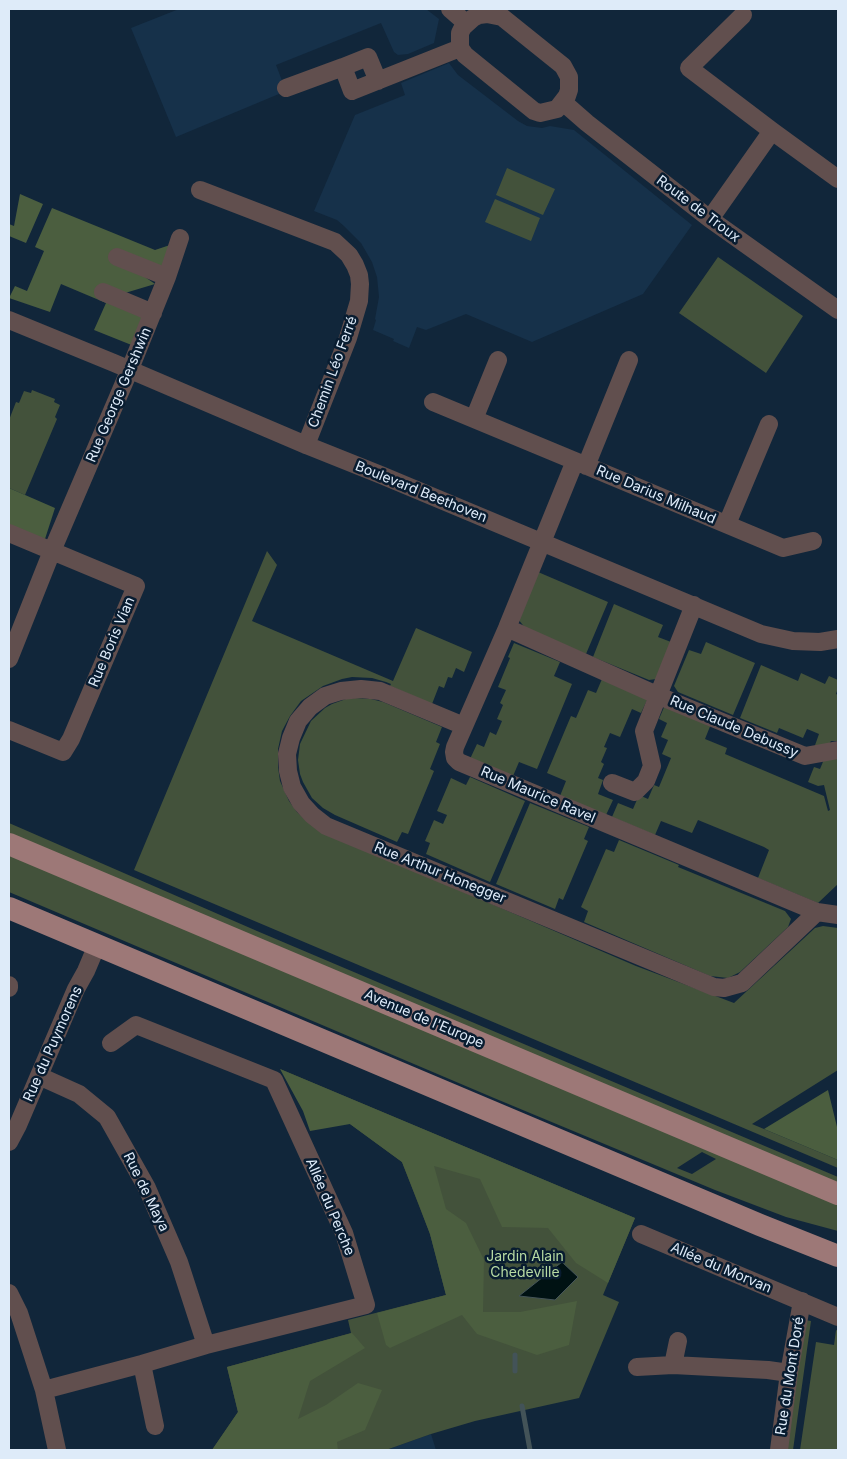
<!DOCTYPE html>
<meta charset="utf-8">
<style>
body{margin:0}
#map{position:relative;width:847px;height:1459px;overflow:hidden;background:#11263a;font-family:Inter,sans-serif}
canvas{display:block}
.frame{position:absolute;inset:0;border:10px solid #deebf9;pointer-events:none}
</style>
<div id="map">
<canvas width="847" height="1459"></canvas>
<div class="frame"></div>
</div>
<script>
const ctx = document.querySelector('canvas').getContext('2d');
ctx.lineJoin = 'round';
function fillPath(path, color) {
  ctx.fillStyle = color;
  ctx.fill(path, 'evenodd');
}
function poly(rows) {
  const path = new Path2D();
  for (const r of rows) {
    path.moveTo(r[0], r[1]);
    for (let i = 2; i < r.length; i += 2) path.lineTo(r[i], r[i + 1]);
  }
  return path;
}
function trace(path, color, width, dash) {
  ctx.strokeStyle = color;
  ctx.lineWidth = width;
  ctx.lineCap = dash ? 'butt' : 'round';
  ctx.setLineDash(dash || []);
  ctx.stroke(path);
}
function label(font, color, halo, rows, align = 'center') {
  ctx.font = font + ' Inter,sans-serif';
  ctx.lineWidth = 5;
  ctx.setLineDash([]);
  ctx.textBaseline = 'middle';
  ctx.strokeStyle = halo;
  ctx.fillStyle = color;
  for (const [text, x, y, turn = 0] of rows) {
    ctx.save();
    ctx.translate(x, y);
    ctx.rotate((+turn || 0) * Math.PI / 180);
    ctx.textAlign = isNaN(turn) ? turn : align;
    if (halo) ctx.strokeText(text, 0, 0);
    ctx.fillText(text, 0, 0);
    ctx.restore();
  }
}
fillPath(poly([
 [179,9,426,9,439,19,434,43,408,54,398,55,394,52,381,23,276,65,286,91,176,137,131,28],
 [449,63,458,75,518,121,527,126,542,128,550,126,574,130,692,225,643,294,532,342,466,314,426,330,417,327,409,348,393,341,394,339,373,330,376,320,375,319,379,297,377,277,372,262,361,243,344,226,337,220,314,211,355,115,405,95,401,83],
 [431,1434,436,1450,386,1450]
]), '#16314a');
fillPath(poly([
 [507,168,555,189,543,215,496,195],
 [495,199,540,218,531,241,485,222],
 [718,257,803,316,766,373,679,313],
 [32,390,55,399,54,402,60,405,55,417,57,419,25,495,9,488,9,420,16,402,19,403,24,391,31,393],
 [267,551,277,565,252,621,393,681,416,628,472,652,464,672,456,668,452,678,448,677,444,688,439,686,432,704,390,686,391,684,386,682,372,678,352,677,342,679,323,686,301,701,290,716,282,731,278,749,278,767,280,781,289,801,297,812,308,822,438,881,636,966,734,1003,815,928,823,926,838,928,838,1070,752,1124,838,1160,838,1168,134,870],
 [538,572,608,602,586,654,526,629,518,619],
 [614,604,663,625,658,637,671,642,656,679,649,680,593,657],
 [706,642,755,663,733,715,678,692,674,686,689,650,701,654],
 [514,643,560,662,554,676,572,684,537,769,519,762,513,776,470,759,477,744,484,747,490,732,496,735,502,721,497,719,503,705,500,703,506,690,498,687,510,658,508,657],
 [761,665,798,681,801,673,825,684,829,676,838,680,838,688,836,694,838,695,838,741,831,741,829,744,814,748,819,734,812,731,807,729,803,738,779,728,777,733,740,718],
 [602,679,648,698,641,713,632,709,620,737,610,733,604,747,607,748,601,762,604,764,598,778,603,780,598,794,613,800,606,815,560,796,566,781,547,773,571,716,576,718,588,690,596,693],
 [355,698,371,699,383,702,442,727,436,742,440,744,430,769,434,771,408,834,402,832,397,842,335,815,323,808,312,798,303,782,300,774,298,760,300,744,311,721,325,708,332,704,346,699],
 [665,705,711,724,705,739,727,748,725,754,824,796,828,811,830,810,824,785,818,786,808,782,814,767,820,769,825,757,838,754,838,884,818,903,758,878,769,850,764,847,698,820,692,833,661,821,655,835,612,817,618,803,633,809,639,795,648,799,654,785,659,787,671,758,662,754,668,740,661,737,667,723,659,719],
 [470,777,525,801,490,882,426,854,430,843,425,841,434,820,443,824,447,815,437,811,451,778,466,785],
 [530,803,589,827,584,839,588,841,563,900,559,898,555,909,496,884],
 [9,823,257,931,838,1177,838,1185,9,834],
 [619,840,679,865,678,867,785,911,791,919,788,927,740,972,728,978,710,976,584,922,588,911,581,907,606,849,614,852],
 [9,851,838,1200,838,1231,786,1217,715,1190,494,1098,9,892],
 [702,1152,716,1159,692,1174,677,1168],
 [280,1069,635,1218,603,1295,619,1302,579,1398,475,1421,431,1434,386,1450,212,1450,238,1412,227,1367,351,1333,348,1320,446,1295,430,1234,402,1162,350,1124],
 [805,1320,811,1321,793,1450,786,1450],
 [836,1330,838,1331,838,1450,800,1450,816,1342,834,1345]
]), '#43523b');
fillPath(poly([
 [20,194,43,204,26,243,9,236,9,224,14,226],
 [52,208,155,250,170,245,179,268,132,268,155,284,125,293,142,317,134,346,94,330,106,303,61,284,50,312,9,298,15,286,27,291,44,251,35,247],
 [9,488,55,508,45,539,9,525],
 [280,1069,635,1218,608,1283,576,1263,548,1228,502,1227,480,1179,434,1166,446,1209,466,1223,484,1260,483,1312,520,1312,577,1301,569,1345,537,1355,477,1334,462,1315,390,1348,386,1345,377,1313,446,1295,430,1234,419,1205,402,1162,350,1124,310,1131,303,1111],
 [828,1090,838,1131,838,1160,764,1129],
 [352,1333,365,1348,310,1381,298,1419,326,1405,358,1383,382,1390,365,1430,337,1442,338,1450,212,1450,238,1412,227,1367]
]), '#4b5e3f');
const water = poly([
 [562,1262,578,1277,555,1300,519,1296,562,1262]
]);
fillPath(water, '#001213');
trace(water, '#435358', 1);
trace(poly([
 [515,1355,515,1371],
 [522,1406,530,1450]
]), '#435358', 5);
trace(poly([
 [450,9,466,23],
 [487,14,502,17,563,66,569,77,569,90,567,96,557,109,540,113,534,111,465,55,460,48,460,33,463,27,473,18,479,15,487,14],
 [743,15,689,68,772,131,838,179],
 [378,81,368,57,343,67,352,91,460,48],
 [286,88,343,67],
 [563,102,587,123,710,219,838,310],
 [200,190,335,242,349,255,355,265,359,275,360,284,359,301,348,338,306,445],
 [710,219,772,131],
 [117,257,167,277],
 [103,292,153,313],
 [9,320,114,363,306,445,381,475,761,634,793,641,820,642,838,639],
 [433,402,575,461,507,628,455,747,454,752,455,758,459,762,817,912,838,915],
 [474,419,498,360],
 [575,461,783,548,813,541],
 [586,466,629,360],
 [727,524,769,424],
 [9,533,52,551,9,659],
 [507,628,659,696,805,756,838,750],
 [464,726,380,691,361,689,341,691,325,696,310,707,298,721,291,738,287,754,288,771,292,787,301,803,312,815,326,826,714,987,724,988,742,983,817,912],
 [9,730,63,752,71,739,136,586,52,551,130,369,167,277,180,238],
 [612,783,635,792,646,781,652,766,644,731,694,605],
 [9,985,9,988],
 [39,1076,79,1094,107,1117,147,1188,179,1262,206,1345],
 [9,1142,18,1125,76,989,86,971,97,945],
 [641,1234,838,1317],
 [9,1293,19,1313,44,1390,57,1450],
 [142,1364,155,1426],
 [673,1365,678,1341],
 [637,1367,673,1365,768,1370,789,1373],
 [44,1390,142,1364,206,1345,366,1305,344,1233,274,1080,136,1025,111,1043],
 [779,1450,789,1373,802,1301]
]), '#614f4e', 18);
trace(poly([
 [9,844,838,1194],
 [9,908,760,1225,838,1256]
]), '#9d7877', 22);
label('14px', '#deebf9', '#081c30', [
 ["Route de Troux",698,209,37],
 ["Chemin Léo Ferré",333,372,-70],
 ["Rue George Gershwin",119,395,-67],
 ["Boulevard Beethoven",421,492,22],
 ["Rue Darius Milhaud",656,495,23],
 ["Rue Boris Vian",112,642,-67],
 ["Rue Claude Debussy",734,727,23],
 ["Rue Maurice Ravel",538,795,23],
 ["Rue Arthur Honegger",440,873,22],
 ["Avenue de l'Europe",424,1019,23],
 ["Rue du Puymorens",53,1044,-66],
 ["Rue de Maya",146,1192,64],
 ["Allée du Perche",330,1207,67],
 ["Allée du Morvan",721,1268,23],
 ["Rue du Mont Doré",790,1376,-81]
]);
label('14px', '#b7daa2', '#081c30', [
 ["Jardin Alain",525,1257],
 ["Chedeville",525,1273]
]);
</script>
